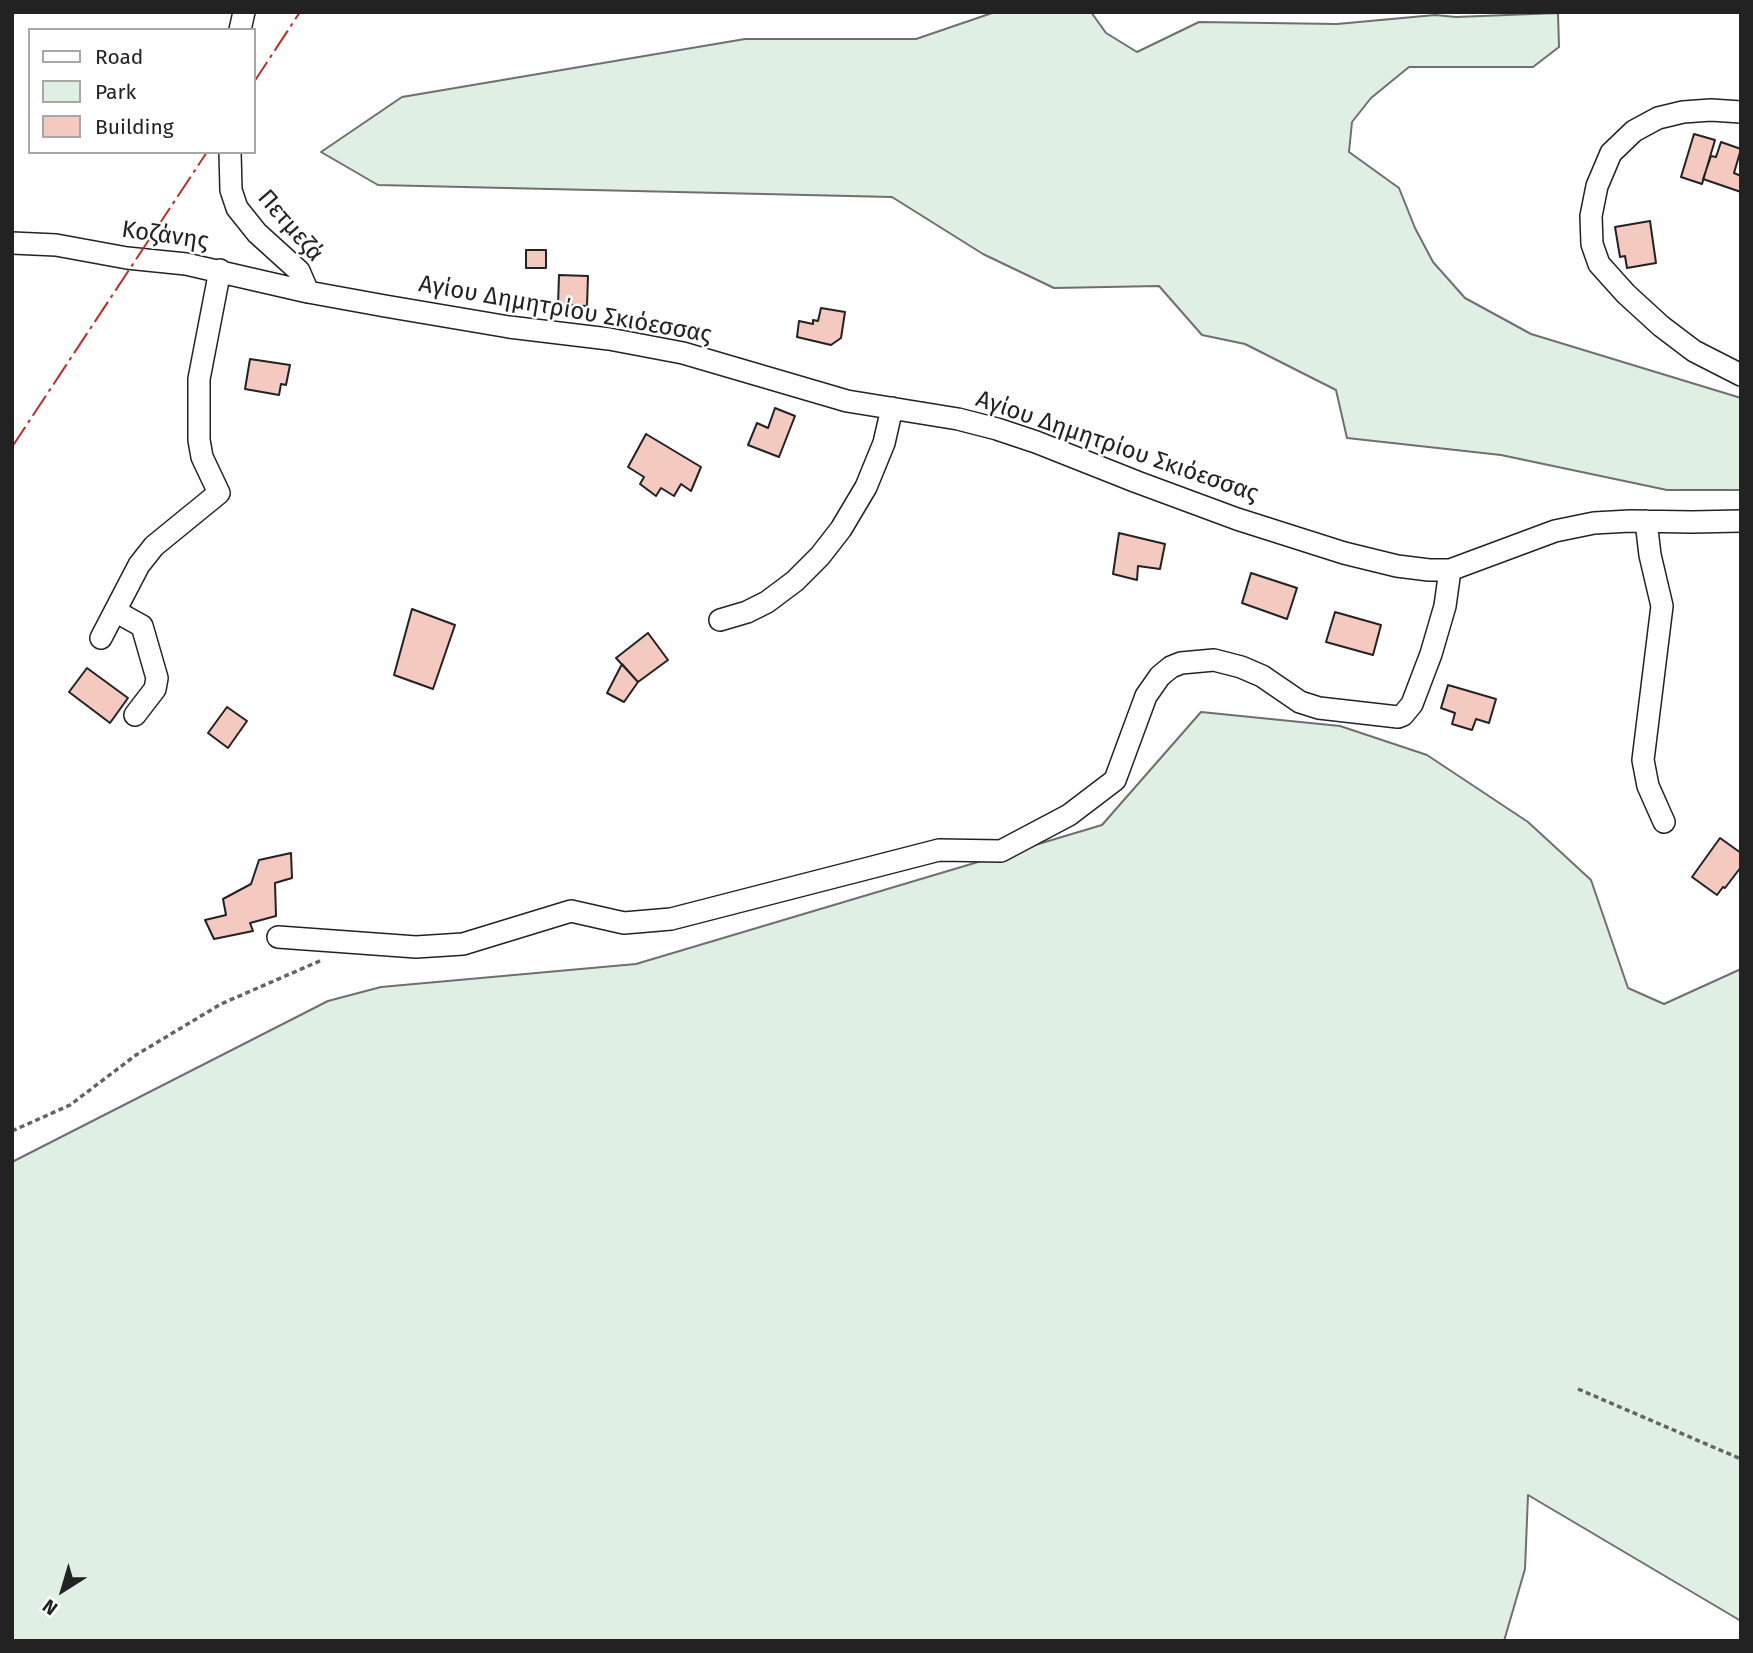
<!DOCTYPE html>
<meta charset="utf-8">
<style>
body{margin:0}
#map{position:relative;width:1753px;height:1653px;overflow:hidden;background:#fff;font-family:"Fira Sans",sans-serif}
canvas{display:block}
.frame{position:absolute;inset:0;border:14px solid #222;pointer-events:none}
.legend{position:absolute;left:28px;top:28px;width:228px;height:126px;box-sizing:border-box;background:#fff;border:2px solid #a7a7a7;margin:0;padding:9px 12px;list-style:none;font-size:21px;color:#222}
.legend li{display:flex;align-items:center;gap:14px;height:35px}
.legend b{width:35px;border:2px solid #a7a7a7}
.north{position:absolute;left:28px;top:1555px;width:70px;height:70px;-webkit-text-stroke:5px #fff;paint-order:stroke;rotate:217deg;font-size:19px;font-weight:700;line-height:28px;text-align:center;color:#222}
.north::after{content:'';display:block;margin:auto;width:24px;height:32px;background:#222;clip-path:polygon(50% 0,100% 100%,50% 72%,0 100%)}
</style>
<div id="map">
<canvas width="1753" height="1653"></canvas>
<div class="frame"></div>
<ul class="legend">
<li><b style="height:9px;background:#fff"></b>Road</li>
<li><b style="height:19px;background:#e0efe3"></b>Park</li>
<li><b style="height:19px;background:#f3c9c0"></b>Building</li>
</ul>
<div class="north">N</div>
</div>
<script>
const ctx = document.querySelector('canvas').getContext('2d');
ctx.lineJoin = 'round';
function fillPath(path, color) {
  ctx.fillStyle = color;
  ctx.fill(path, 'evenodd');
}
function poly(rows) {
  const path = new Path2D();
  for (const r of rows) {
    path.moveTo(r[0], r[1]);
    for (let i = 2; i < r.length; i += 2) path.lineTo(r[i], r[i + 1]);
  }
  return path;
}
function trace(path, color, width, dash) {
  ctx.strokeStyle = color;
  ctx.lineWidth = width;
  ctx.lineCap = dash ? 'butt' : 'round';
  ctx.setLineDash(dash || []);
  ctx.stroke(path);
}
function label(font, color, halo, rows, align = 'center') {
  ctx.font = font + ' "Fira Sans",sans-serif';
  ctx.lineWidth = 5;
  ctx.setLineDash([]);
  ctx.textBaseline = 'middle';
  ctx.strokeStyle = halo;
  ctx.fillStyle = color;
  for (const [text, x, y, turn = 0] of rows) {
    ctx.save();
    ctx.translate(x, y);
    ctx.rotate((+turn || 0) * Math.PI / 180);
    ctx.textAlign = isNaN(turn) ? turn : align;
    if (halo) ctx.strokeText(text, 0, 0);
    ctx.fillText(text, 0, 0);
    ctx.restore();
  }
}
const green = poly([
 [995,12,1091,12,1106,33,1137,52,1199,22,1337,24,1435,15,1456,17,1558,13,1559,47,1533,67,1409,67,1371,98,1352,122,1349,152,1399,188,1415,228,1433,262,1465,298,1531,334,1741,398,1741,490,1667,490,1501,455,1347,438,1336,390,1245,344,1202,335,1159,286,1054,288,983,254,892,197,378,185,321,152,402,97,745,39,916,39,995,12],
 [1201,712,1340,726,1427,755,1528,822,1591,880,1628,988,1664,1004,1741,969,1741,1621,1528,1495,1525,1569,1504,1641,12,1641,12,1162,328,1001,381,987,636,964,1102,825,1201,712]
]);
fillPath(green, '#e0efe3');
trace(green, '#6f6f6f', 2);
const building = poly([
 [1694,134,1715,140,1702,184,1681,177,1694,134],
 [1721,142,1741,149,1734,173,1741,176,1741,192,1703,179,1711,156,1716,157,1721,142],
 [1650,221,1656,263,1627,268,1625,256,1620,257,1615,227,1650,221],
 [526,250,546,250,546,268,526,268,526,250],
 [559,275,588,276,587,306,558,305,559,275],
 [821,308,845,312,841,338,831,345,797,337,799,321,813,324,813,320,818,321,821,308],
 [250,359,290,365,286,385,281,384,279,395,245,389,250,359],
 [775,408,795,416,779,457,748,445,757,423,768,428,775,408],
 [646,434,701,467,691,491,681,484,674,496,661,488,656,496,640,484,644,477,628,467,646,434],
 [1119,533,1165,544,1160,569,1138,566,1137,580,1113,574,1119,533],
 [1251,573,1297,588,1287,619,1242,603,1251,573],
 [412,609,455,625,433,689,394,675,412,609],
 [1335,612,1381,625,1373,655,1326,642,1335,612],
 [648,633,668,660,638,682,616,658,648,633],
 [622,664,638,682,624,702,607,693,622,664],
 [87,668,128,698,110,723,69,692,87,668],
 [1448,685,1496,699,1489,723,1476,719,1472,730,1452,724,1455,713,1441,708,1448,685],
 [227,707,247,721,228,748,208,733,227,707],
 [1720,838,1741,853,1741,867,1725,888,1723,887,1717,895,1692,877,1720,838],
 [291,853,292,878,275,883,276,916,250,923,253,931,214,939,205,920,226,915,223,899,251,884,259,860,291,853]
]);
fillPath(building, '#f3c9c0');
trace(building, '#222', 2);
const minor = poly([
 [240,30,244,12],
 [1741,112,1711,110,1683,112,1658,118,1634,131,1611,153,1597,186,1591,216,1592,244,1599,264,1626,294,1661,326,1694,351,1741,375],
 [230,152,231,190,237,208,257,233,299,271,308,292],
 [12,243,56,245,127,258,186,264,308,292,385,306,509,327,609,339,683,353,847,401,958,419,997,429,1036,442,1137,482,1237,519,1344,553,1397,566,1429,570,1450,570,1555,531,1594,523,1630,521,1692,522,1741,521],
 [1646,521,1650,555,1662,606,1643,760,1648,786,1664,822],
 [115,611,142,626,157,678,155,689,135,715],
 [720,620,747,612,767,602,795,581,820,556,841,529,866,487,884,443,892,408],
 [101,638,139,565,154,546,219,493,202,457,199,440,199,379,220,270],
 [278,937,416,947,463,944,571,911,624,923,671,919,939,850,1001,851,1069,815,1115,780,1146,696,1160,676,1171,667,1181,663,1214,660,1241,667,1262,676,1300,702,1319,708,1398,717,1403,715,1412,704,1431,654,1445,606,1450,570]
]);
trace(minor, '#222', 24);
trace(poly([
 [12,1131,70,1105,136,1055,221,1004,322,960],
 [1578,1389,1741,1459]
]), '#646464', 3.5, [5, 3.5]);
trace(minor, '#fff', 21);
trace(poly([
 [254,82,300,12],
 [12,447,207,152]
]), '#c62828', 2, [24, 5, 3.5, 5]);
label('24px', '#222', '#fff', [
 ["Πετμεζά",290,226,49],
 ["Κοζάνης",165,236,8],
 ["Αγίου Δημητρίου Σκιόεσσας",565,310,10],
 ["Αγίου Δημητρίου Σκιόεσσας",1117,447,19]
]);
</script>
